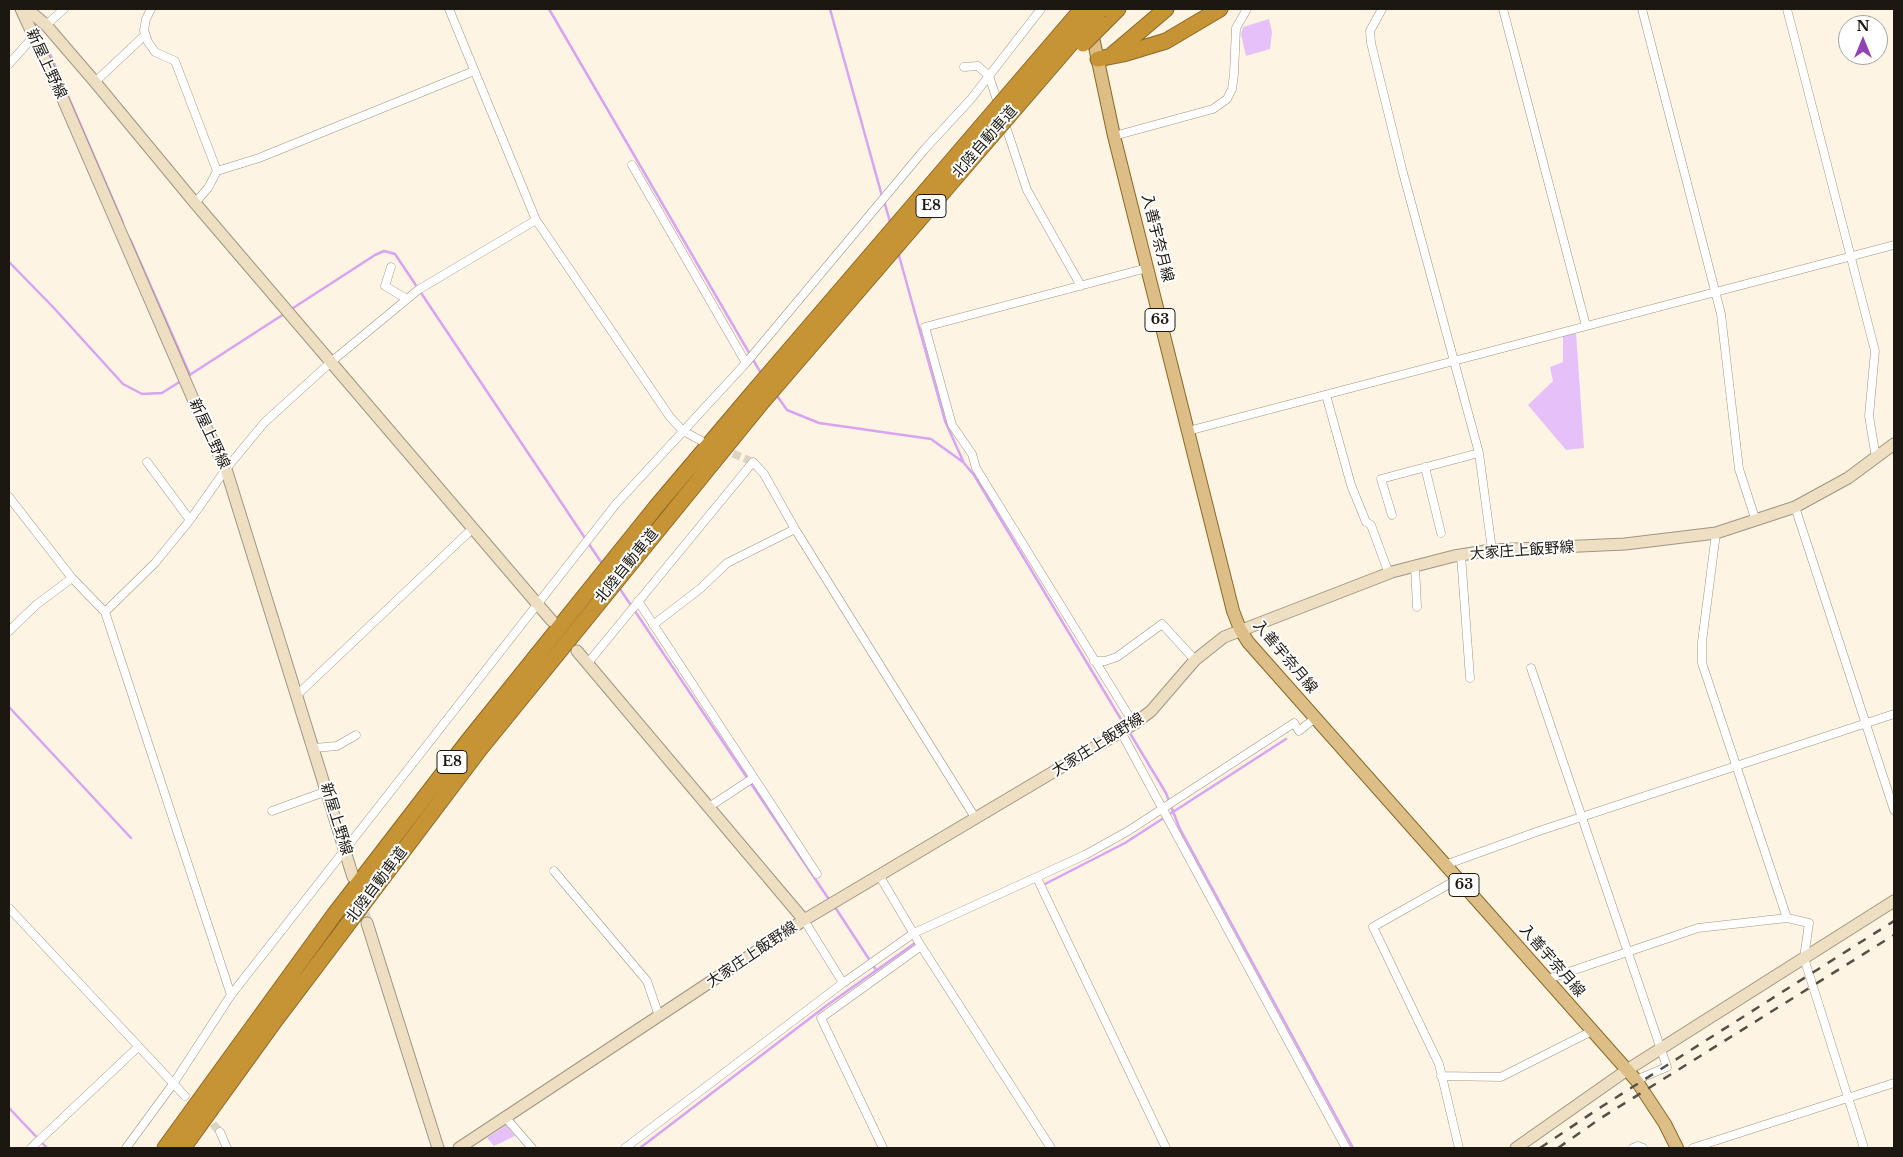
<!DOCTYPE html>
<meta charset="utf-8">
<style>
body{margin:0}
#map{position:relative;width:1903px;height:1157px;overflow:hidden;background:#fef4e4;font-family:"Libre Baskerville",serif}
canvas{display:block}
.frame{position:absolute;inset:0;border:10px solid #1c1811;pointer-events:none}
.north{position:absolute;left:1838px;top:15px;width:50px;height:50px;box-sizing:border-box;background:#fff;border:1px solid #a4a3a0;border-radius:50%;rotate:0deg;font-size:14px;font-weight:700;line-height:20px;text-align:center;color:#1c1811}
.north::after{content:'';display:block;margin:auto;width:18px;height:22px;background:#9243b3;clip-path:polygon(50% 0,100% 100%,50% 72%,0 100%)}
</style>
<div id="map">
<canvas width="1903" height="1157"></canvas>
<div class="frame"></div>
<div class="north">N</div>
</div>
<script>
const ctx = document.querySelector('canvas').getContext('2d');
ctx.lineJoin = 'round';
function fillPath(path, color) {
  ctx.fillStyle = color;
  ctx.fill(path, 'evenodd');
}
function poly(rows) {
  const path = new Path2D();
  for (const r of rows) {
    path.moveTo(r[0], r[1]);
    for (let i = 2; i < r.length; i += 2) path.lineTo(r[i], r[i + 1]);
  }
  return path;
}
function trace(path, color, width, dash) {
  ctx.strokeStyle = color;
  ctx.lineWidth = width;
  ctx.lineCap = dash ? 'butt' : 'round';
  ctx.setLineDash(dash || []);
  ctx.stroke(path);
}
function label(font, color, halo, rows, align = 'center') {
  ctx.font = font + ' "Libre Baskerville","Noto Sans JP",serif';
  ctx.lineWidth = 4;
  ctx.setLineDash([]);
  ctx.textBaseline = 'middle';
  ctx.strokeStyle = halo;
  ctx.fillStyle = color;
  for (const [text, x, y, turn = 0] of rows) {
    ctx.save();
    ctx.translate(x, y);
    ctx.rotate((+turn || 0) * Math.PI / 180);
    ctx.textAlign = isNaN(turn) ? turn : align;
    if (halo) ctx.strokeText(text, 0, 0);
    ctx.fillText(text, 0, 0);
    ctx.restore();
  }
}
fillPath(poly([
 [1269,19,1272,32,1270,49,1246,56,1241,34,1243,27],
 [1576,332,1584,448,1566,450,1528,405,1553,381,1550,367,1563,362,1563,336],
 [506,1125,515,1136,494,1146,487,1138]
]), '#e6c1f9');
trace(poly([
 [549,9,762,375],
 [830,9,882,196],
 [46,45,123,223],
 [884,201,891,225],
 [130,239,190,375],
 [898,252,945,421,963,461],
 [9,262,53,307,123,384,142,394,162,393,181,381],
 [290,310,375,255,384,251,395,254,603,565],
 [188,376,284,314],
 [775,393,787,410,819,423,931,439,963,462,974,475,1125,726],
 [618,586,830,901],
 [9,707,131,838],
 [1128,730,1166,793,1179,827,1353,1148],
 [1045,884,1125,843,1286,739],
 [835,907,876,970],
 [9,1108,47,1148],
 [640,1148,826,1006,915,943]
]), '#d8a3f1', 2.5);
trace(poly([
 [722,449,753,462],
 [205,1115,220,1132]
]), '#dcd3c4', 8, [8, 4]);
trace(poly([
 [355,881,367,923]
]), '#dcd3c4', 11, [11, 5.5]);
const street = poly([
 [151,9,146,19,144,30,148,42,155,52,175,61,217,171,208,188,195,203],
 [449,9,536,220,670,417,683,431,700,440],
 [1382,9,1370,31,1371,43,1402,169,1479,453,1492,550],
 [1503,9,1586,326],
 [1642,9,1721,314,1739,469,1756,521],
 [1787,9,1875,351,1869,416,1876,458],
 [46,25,64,9],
 [9,64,34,36],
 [964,67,978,66,989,76,999,106],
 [95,82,145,35],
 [1004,121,1027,190,1081,286],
 [1114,136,1213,109,1227,99,1232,89,1234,74,1236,28,1247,9],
 [632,165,746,363],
 [217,171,259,158,474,71],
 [391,267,385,286,407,299],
 [1326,395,1351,485,1366,522,1371,525,1389,574],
 [1188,431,1894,245],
 [147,462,190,520],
 [1425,467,1441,533],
 [9,497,72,578,105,612,231,995],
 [1795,507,1894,810],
 [1392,515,1381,479,1479,453],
 [1716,533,1702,642,1702,663,1787,918,1809,923,1804,958,1864,1148],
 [1461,555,1470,678],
 [1415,566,1417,607],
 [638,601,817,874],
 [105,612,155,563,190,520,226,469,264,423,276,412,331,362,418,290,536,220],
 [653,625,701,588,727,563,795,529],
 [9,631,36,605,72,578],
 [1094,661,1105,661,1117,657,1162,624,1195,660],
 [587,664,753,462,764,474,795,529,976,819],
 [1531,668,1667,1067,1636,1080],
 [297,695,472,529],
 [1134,724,976,468,972,454,952,425,925,327,1147,268],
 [1121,732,1346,1148],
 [314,748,337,746,356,735],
 [709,807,753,778],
 [272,811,327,791],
 [1445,865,1539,831,1894,714],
 [554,871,647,981,659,1016],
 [879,875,921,946,1051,1148],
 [1037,878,1166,1148],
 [1458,879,1373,927,1439,1064,1459,1148],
 [9,908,185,1096],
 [804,920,843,983,914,933,1085,855,1128,831,1294,723,1299,731,1315,718],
 [1548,979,1698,928,1787,918],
 [1441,1076,1501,1077,1592,1031],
 [506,1118,532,1148],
 [220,1132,227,1148],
 [31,1148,138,1047],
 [126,1148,173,1084,231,995,616,504,746,363,924,150,971,99,1041,9],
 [625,1148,843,983],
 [883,1148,821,1018,921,946],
 [1633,1148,1638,1146,1643,1148],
 [1693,1148,1894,1083]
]);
const secondary = poly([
 [21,9,62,97,200,415,226,469,353,877],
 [27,9,46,25,95,82,195,203,552,621],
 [577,651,804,920],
 [367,923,438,1148],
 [459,1148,804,920,1134,724,1151,711,1195,660,1224,637,1392,572,1454,556,1492,550,1625,544,1716,533,1795,507,1848,478,1894,444],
 [1516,1148,1627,1070,1894,901]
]);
const primary = poly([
 [1091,28,1114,136,1233,611,1240,629,1248,642,1636,1080,1665,1124,1677,1148]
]);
const highway = poly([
 [1103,24,1118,9],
 [1113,54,1166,9],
 [1098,59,1123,54,1166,41,1220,9],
 [165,1148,334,915,468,741,656,507,756,389],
 [183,1148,274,1022,480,749,763,401]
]);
trace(street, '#a09582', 9);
trace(secondary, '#a09582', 13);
trace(primary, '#8a6828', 14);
trace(highway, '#8a6828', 17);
trace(street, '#fff', 8);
trace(secondary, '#eedfc2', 11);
trace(primary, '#ddbe86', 12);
trace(highway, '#c69335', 15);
trace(poly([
 [1540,1148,1598,1109,1894,921],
 [1558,1148,1601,1118,1894,935]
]), '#555047', 2.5, [9, 9]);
const highwayBridge = poly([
 [1083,44,1103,24],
 [756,389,1082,9],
 [763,401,1099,11]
]);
trace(highwayBridge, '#8a6828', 17, []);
trace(highwayBridge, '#c69335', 15);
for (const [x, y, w] of [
 [931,206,30],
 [1160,320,30],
 [452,762,30],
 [1464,885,30]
]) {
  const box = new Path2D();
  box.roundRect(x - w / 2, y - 11.5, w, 23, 4);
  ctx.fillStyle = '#fff';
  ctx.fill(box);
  trace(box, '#1c1811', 1);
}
label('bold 14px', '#1c1811', null, [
 ["E8",931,206],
 ["63",1160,320],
 ["E8",452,762],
 ["63",1464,885]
]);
label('15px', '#1c1811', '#fff', [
 ["新屋上野線",46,64,65],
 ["北陸自動車道",985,142,-49],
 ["入善宇奈月線",1157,238,76],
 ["新屋上野線",209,434,65],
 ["大家庄上飯野線",1522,551,-4],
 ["北陸自動車道",627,566,-51],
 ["入善宇奈月線",1285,657,50],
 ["大家庄上飯野線",1098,745,-32],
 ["新屋上野線",336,819,73],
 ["北陸自動車道",377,885,-53],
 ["大家庄上飯野線",752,955,-34],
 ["入善宇奈月線",1552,961,49]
]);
</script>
